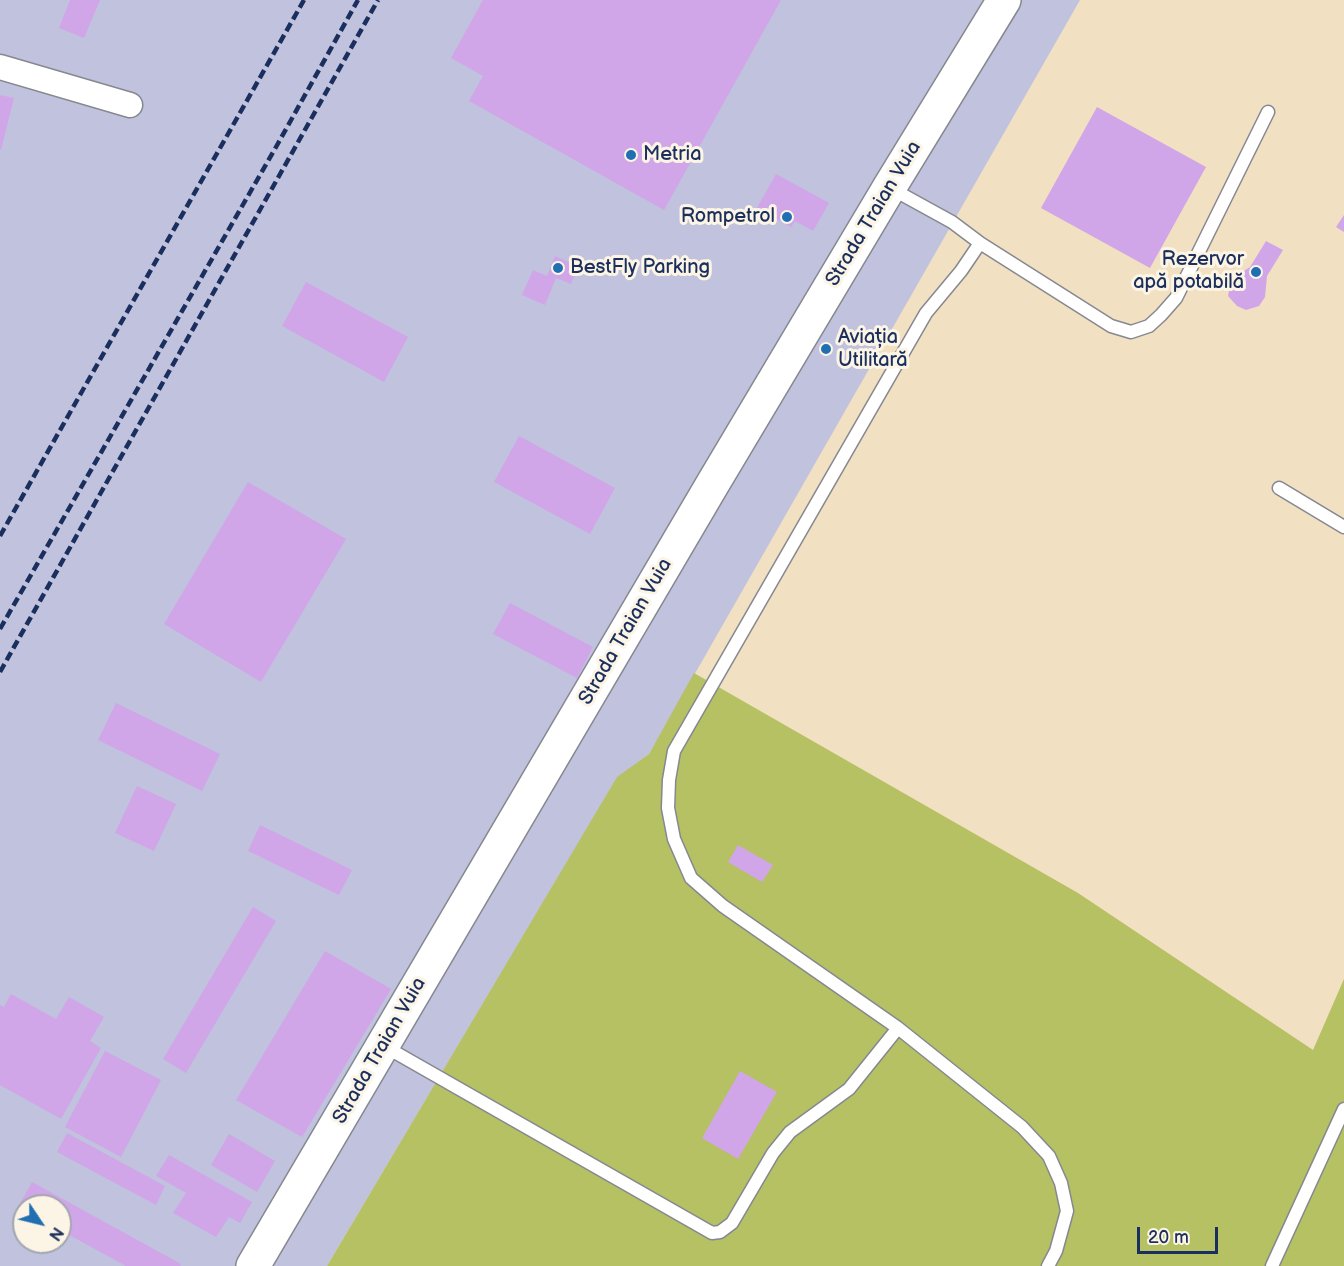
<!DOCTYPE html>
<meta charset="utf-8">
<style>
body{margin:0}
#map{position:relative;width:1344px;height:1266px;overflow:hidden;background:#f1e0c1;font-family:"Balsamiq Sans",sans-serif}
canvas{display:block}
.north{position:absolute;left:12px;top:1194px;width:60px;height:60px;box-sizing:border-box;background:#fcf5e5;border:2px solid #a2a6af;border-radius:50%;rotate:125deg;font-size:16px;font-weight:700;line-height:24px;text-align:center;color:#1b2f5e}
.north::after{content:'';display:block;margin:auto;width:21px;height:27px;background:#1f6fb2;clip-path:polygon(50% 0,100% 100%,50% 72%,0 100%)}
.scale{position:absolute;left:1137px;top:1227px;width:81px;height:27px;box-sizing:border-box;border:3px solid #1b2f5e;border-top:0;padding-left:8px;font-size:18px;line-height:21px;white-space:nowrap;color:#1b2f5e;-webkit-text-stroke:4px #fcf5e5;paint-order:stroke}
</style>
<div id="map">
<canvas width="1344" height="1266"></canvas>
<div class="north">N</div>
<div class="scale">20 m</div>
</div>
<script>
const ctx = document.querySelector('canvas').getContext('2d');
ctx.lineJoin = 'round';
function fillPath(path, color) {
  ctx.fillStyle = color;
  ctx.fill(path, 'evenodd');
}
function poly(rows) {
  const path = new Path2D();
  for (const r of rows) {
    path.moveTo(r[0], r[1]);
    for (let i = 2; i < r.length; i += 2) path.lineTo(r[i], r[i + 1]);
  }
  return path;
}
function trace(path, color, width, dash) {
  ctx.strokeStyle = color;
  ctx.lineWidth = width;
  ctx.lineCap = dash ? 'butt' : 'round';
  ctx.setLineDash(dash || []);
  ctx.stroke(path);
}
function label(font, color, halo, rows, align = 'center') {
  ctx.font = font + ' "Balsamiq Sans",sans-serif';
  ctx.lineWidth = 6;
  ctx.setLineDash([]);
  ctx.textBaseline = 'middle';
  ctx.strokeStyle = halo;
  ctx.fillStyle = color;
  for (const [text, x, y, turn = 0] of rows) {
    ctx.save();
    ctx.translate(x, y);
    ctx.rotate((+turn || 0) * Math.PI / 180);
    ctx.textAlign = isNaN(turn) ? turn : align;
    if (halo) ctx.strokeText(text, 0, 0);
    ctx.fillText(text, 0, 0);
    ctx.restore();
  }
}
fillPath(poly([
 [0,0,1080,0,649,754,617,778,327,1266,0,1266],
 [24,1206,60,1206,60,1242,24,1242]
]), '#c1c2dd');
fillPath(poly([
 [694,673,1078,893,1313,1050,1344,979,1344,1266,327,1266,617,777,649,754]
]), '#b5c162');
fillPath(poly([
 [70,0,100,0,84,38,59,28],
 [483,0,781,0,664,210,469,101,483,76,451,58],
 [0,95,14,98,1,150,0,149],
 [1097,107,1206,167,1150,268,1041,208],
 [776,174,829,203,813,231,795,221,791,227,757,208],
 [1344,215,1344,232,1336,227],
 [1266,241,1283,250,1267,276,1265,297,1259,306,1246,310,1237,306,1228,296,1230,286,1236,276,1250,267],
 [555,256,578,266,571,284,556,278,545,305,522,295,533,270,547,276],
 [306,282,408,337,384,382,282,326],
 [519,436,615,488,590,534,494,482],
 [248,482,346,539,261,682,164,624],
 [510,603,593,647,577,678,493,634],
 [116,703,220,754,202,791,98,740],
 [137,786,176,804,154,851,115,833],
 [260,825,352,870,339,895,248,851],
 [738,845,773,865,762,882,728,862],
 [253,907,276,921,186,1073,163,1059],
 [325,951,391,989,302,1137,236,1100],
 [11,994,56,1019,69,997,104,1017,90,1041,101,1048,61,1119,0,1085,0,1005,4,1007],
 [105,1051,161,1080,121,1157,65,1127],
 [740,1071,777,1092,738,1159,702,1138],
 [67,1133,165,1186,156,1205,57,1152],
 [229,1134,275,1161,257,1192,211,1165],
 [169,1155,252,1202,240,1223,229,1217,216,1237,173,1213,186,1193,156,1176],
 [32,1182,181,1264,180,1266,126,1266,60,1230,60,1206,24,1206,24,1210,18,1207]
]), '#d0a6e9');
const service = poly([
 [892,189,952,222,980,243,1111,326,1131,332,1149,326,1161,315,1176,298,1268,112],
 [980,243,961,271,926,313,674,751,669,780,668,808,674,839,691,878,723,906,898,1028,1022,1127,1049,1156,1061,1183,1067,1211,1056,1251,1048,1266],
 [1279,488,1344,527],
 [384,1046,712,1233,720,1232,732,1223,773,1153,790,1132,849,1089,898,1028],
 [1272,1266,1344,1109]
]);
const minor = poly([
 [0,67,130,105]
]);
const primary = poly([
 [253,1266,712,485,889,188,1004,0]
]);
trace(service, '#868890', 15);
trace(minor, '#868890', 27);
trace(primary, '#868890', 36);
trace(service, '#fff', 12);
trace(minor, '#fff', 24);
trace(primary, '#fff', 33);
trace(poly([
 [0,536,304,0],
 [0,629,276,147,358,0],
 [0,672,378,0]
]), '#1b2f5e', 4.5, [9, 4.5]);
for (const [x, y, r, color] of [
 [631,155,6,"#1f6fb2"],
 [787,217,6,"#1f6fb2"],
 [558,268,6,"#1f6fb2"],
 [1256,272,6,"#1f6fb2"],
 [826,349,6,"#1f6fb2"]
]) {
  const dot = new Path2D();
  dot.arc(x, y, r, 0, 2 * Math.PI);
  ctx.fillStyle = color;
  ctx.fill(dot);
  trace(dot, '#fcf5e5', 2);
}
label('20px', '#1b2f5e', '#fcf5e5', [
 ["Metria",643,155],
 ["Rompetrol",775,217,"right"],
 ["Rezervor",1244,260,"right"],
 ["apă potabilă",1244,283,"right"],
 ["BestFly Parking",570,268],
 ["Aviația",838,338],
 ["Utilitară",838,361]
], 'left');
label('20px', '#1b2f5e', '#fcf5e5', [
 ["Strada Traian Vuia",874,214,-59],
 ["Strada Traian Vuia",626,632,-60],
 ["Strada Traian Vuia",380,1051,-60]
]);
</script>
